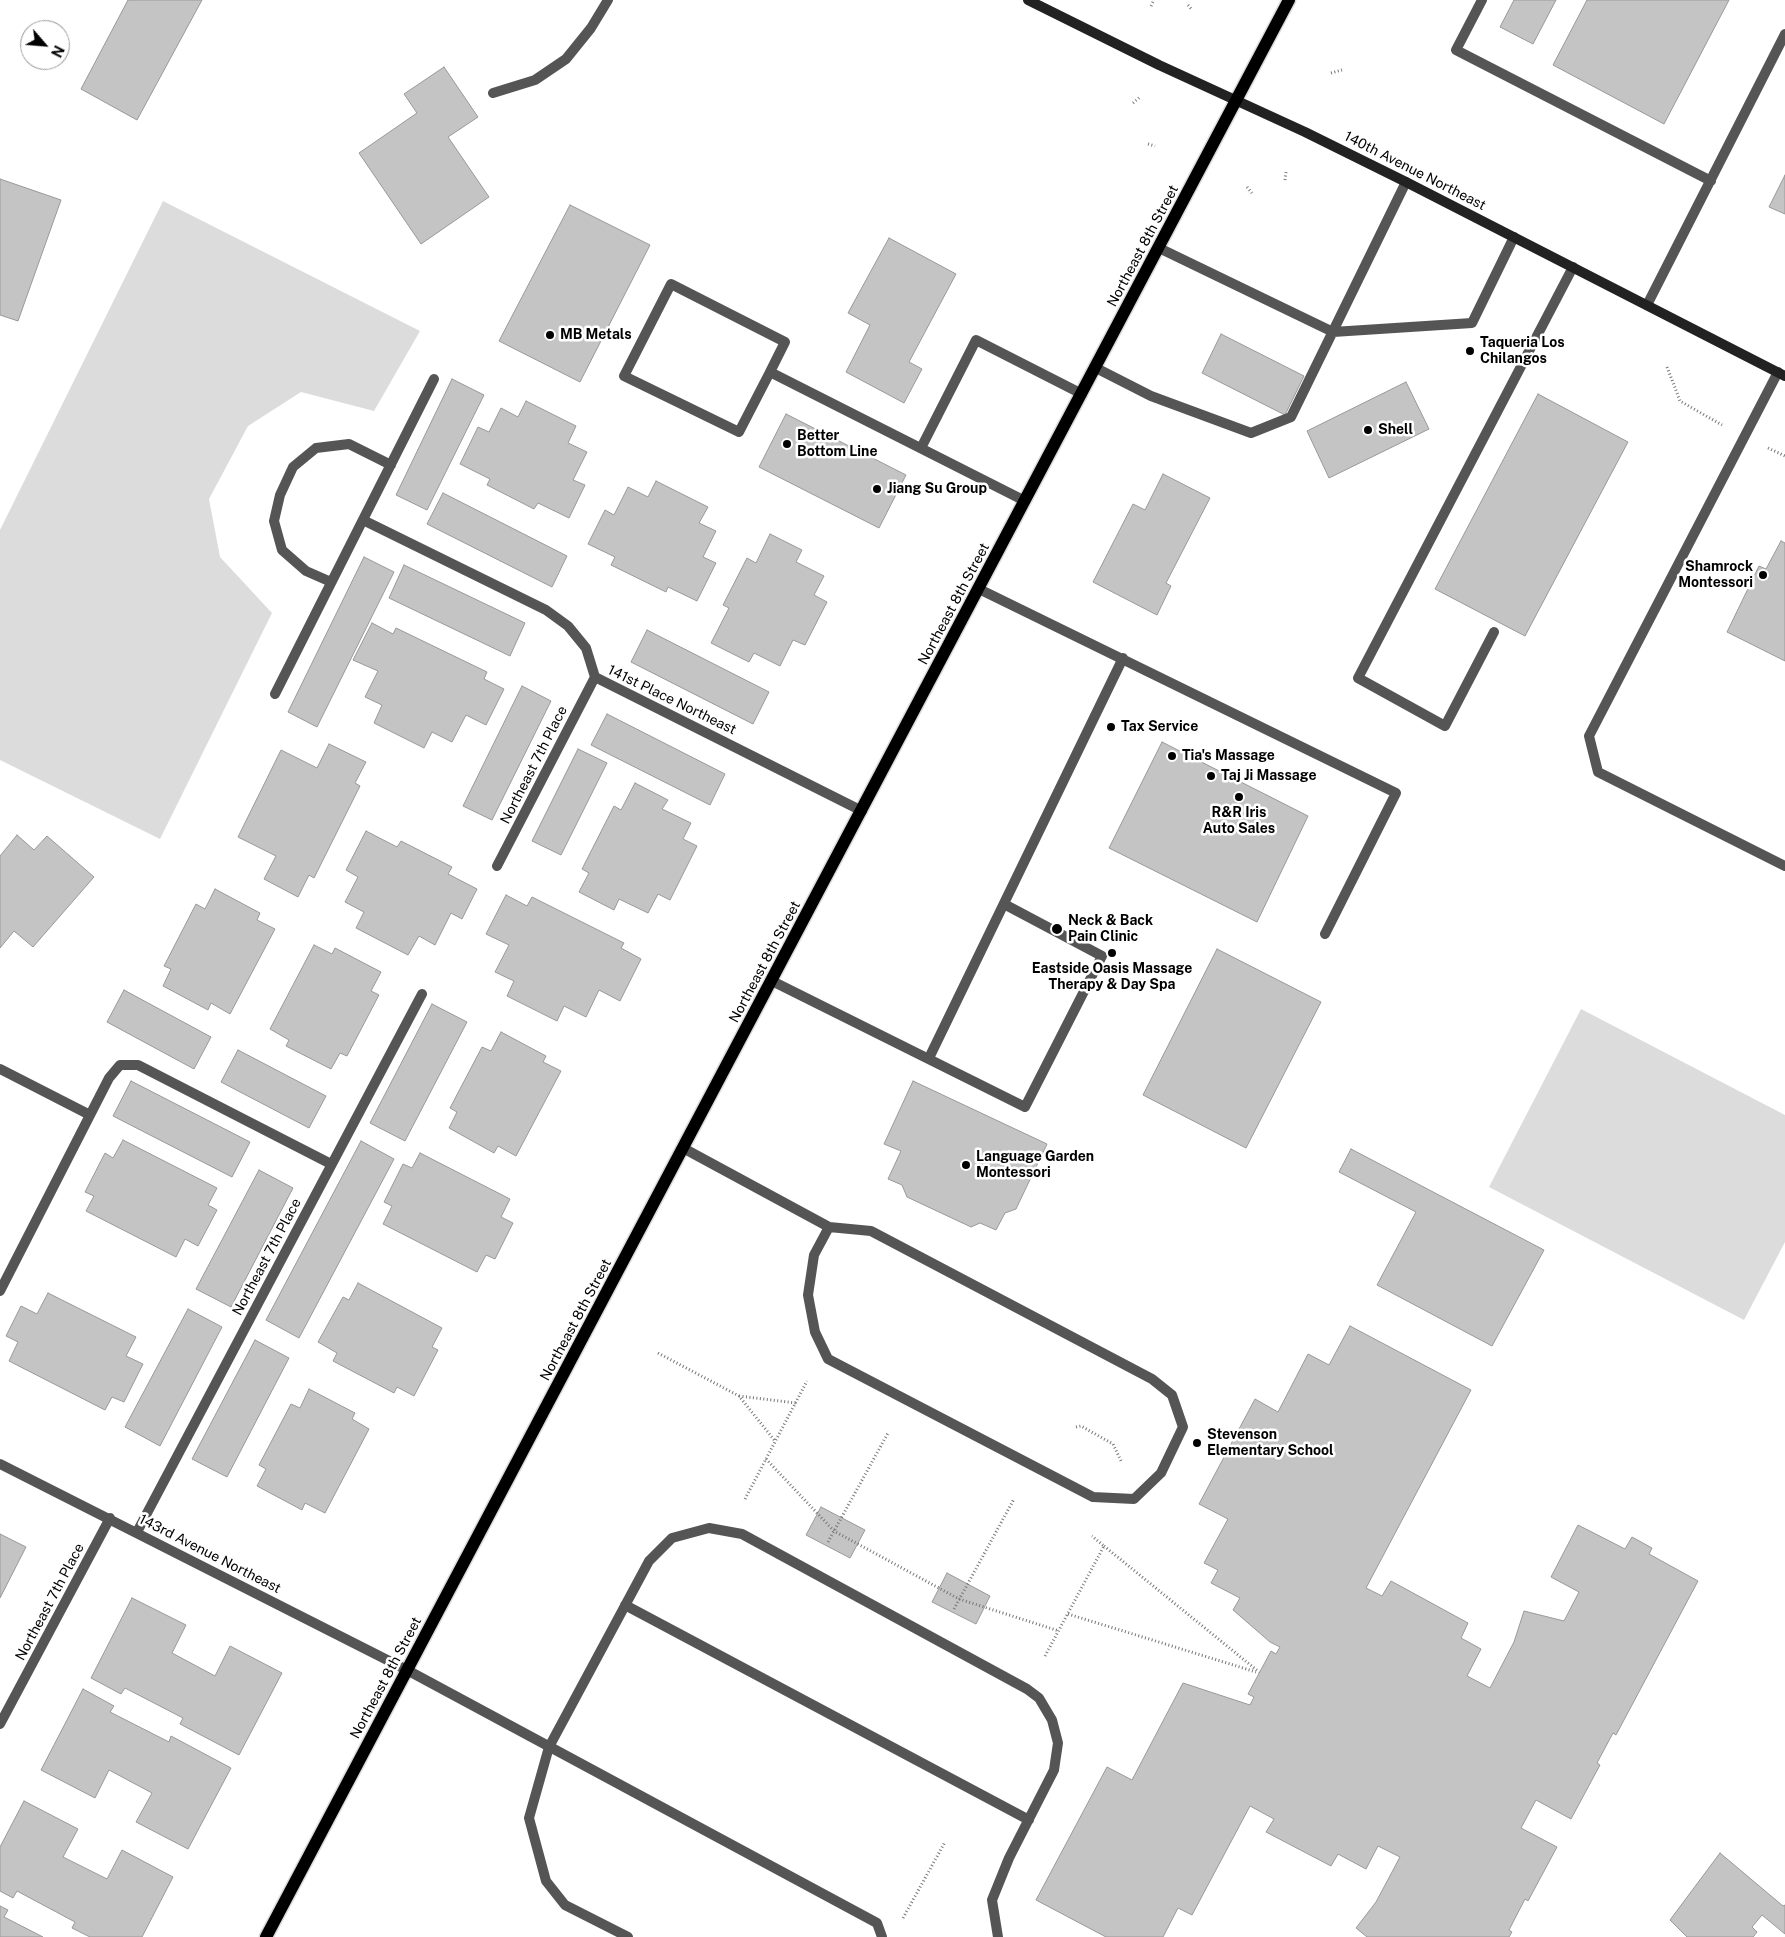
<!DOCTYPE html>
<style>
body{margin:0}
#map{position:relative;width:1785px;height:1937px;overflow:hidden;background:#fff;font-family:"Public Sans",sans-serif}
canvas{display:block}
.north{position:absolute;left:20px;top:20px;width:50px;height:50px;box-sizing:border-box;background:#fff;border:1px solid #999;border-radius:50%;rotate:117deg;font-size:14px;font-weight:700;line-height:20px;text-align:center;color:#000}
.north::after{content:'';display:block;margin:auto;width:18px;height:22px;background:#000;clip-path:polygon(50% 0,100% 100%,50% 72%,0 100%)}
</style>
<div id="map">
<canvas width="1785" height="1937"></canvas>
<div class="north">N</div>
</div>
<script>
const ctx = document.querySelector('canvas').getContext('2d');
ctx.lineJoin = 'round';
function fillPath(path, color) {
  ctx.fillStyle = color;
  ctx.fill(path, 'evenodd');
}
function poly(rows) {
  const path = new Path2D();
  for (const r of rows) {
    path.moveTo(r[0], r[1]);
    for (let i = 2; i < r.length; i += 2) path.lineTo(r[i], r[i + 1]);
  }
  return path;
}
function trace(path, color, width, dash) {
  ctx.strokeStyle = color;
  ctx.lineWidth = width;
  ctx.lineCap = dash ? 'butt' : 'round';
  ctx.setLineDash(dash || []);
  ctx.stroke(path);
}
function label(font, color, halo, rows, align = 'center') {
  ctx.font = font + ' "Public Sans",sans-serif';
  ctx.lineWidth = 5;
  ctx.setLineDash([]);
  ctx.textBaseline = 'middle';
  ctx.strokeStyle = halo;
  ctx.fillStyle = color;
  for (const [text, x, y, turn = 0] of rows) {
    ctx.save();
    ctx.translate(x, y);
    ctx.rotate((+turn || 0) * Math.PI / 180);
    ctx.textAlign = isNaN(turn) ? turn : align;
    if (halo) ctx.strokeText(text, 0, 0);
    ctx.fillText(text, 0, 0);
    ctx.restore();
  }
}
fillPath(poly([
 [163,201,420,331,374,411,301,392,248,426,209,499,220,557,272,613,160,839,0,760,0,530],
 [1581,1009,1785,1115,1785,1242,1744,1320,1489,1187]
]), '#dcdcdc');
const building = poly([
 [128,0,202,0,137,120,81,89,128,0],
 [1514,0,1556,0,1533,44,1500,27,1514,0],
 [1587,0,1729,0,1664,124,1553,65,1587,0],
 [444,67,478,117,448,137,489,197,421,244,359,153,417,113,404,94,444,67],
 [1785,175,1785,214,1769,207,1785,175],
 [0,179,61,200,18,321,0,315,0,179],
 [570,205,650,245,580,382,499,341,570,205],
 [889,238,956,274,909,362,922,369,904,403,846,372,870,325,848,313,889,238],
 [1221,334,1304,376,1285,415,1202,373,1221,334],
 [452,379,484,395,427,510,396,495,452,379],
 [1406,382,1429,429,1329,478,1307,431,1406,382],
 [1538,394,1628,442,1525,636,1435,589,1538,394],
 [526,401,576,426,568,443,587,452,573,480,585,485,569,518,538,503,534,509,487,485,490,479,460,464,478,427,489,432,501,408,518,417,526,401],
 [786,414,906,475,879,528,759,467,786,414],
 [1163,474,1210,498,1166,583,1171,586,1157,615,1093,582,1133,504,1145,510,1163,474],
 [656,481,708,507,699,523,716,531,703,557,716,563,697,601,668,587,666,592,611,565,615,557,588,544,605,510,614,515,628,487,648,497,656,481],
 [443,493,567,556,552,587,427,524,443,493],
 [770,534,802,550,796,562,824,576,814,595,827,602,805,645,793,640,780,666,754,653,749,662,711,643,729,608,723,605,747,558,756,563,770,534],
 [1781,541,1785,543,1785,661,1727,632,1759,566,1766,569,1781,541],
 [364,557,394,572,317,727,288,712,364,557],
 [404,565,525,623,510,656,389,598,404,565],
 [372,623,393,634,396,628,487,672,484,679,504,689,486,725,466,715,452,742,432,732,424,748,374,723,382,705,365,697,378,671,353,660,372,623],
 [647,630,769,692,753,724,631,662,647,630],
 [522,686,551,701,492,820,463,806,522,686],
 [607,714,725,774,710,805,591,745,607,714],
 [1162,742,1308,816,1257,922,1109,848,1162,742],
 [329,744,366,762,355,783,360,786,314,878,309,875,298,897,264,879,276,856,238,837,281,750,317,768,329,744],
 [578,749,607,763,561,855,532,841,578,749],
 [635,783,668,800,662,809,691,823,683,839,697,846,670,900,658,894,648,913,619,899,614,910,579,892,589,873,582,869,614,806,621,810,635,783],
 [366,831,397,847,401,841,452,867,448,874,477,889,462,919,451,913,435,945,419,936,408,955,356,928,364,912,345,902,358,877,346,870,366,831],
 [17,835,34,850,47,836,94,877,33,947,14,931,0,948,0,856,17,835],
 [215,889,260,913,257,920,275,929,230,1014,211,1003,208,1010,163,986,171,969,164,966,196,904,205,909,215,889],
 [506,895,527,906,532,897,624,943,621,948,641,959,620,1001,599,990,586,1017,564,1006,557,1021,507,996,514,981,495,972,509,945,486,934,506,895],
 [314,945,332,954,335,948,381,972,371,991,379,995,347,1056,340,1053,331,1069,286,1046,289,1040,270,1029,314,945],
 [1217,949,1321,1002,1246,1148,1143,1095,1217,949],
 [124,990,211,1037,194,1069,107,1022,124,990],
 [432,1004,467,1022,405,1141,370,1123,432,1004],
 [501,1032,546,1056,543,1062,561,1071,516,1156,498,1146,494,1153,449,1128,457,1112,450,1108,482,1047,491,1051,501,1032],
 [238,1050,326,1096,309,1128,221,1082,238,1050],
 [131,1081,250,1142,232,1177,113,1116,131,1081],
 [913,1081,1047,1144,1016,1209,1005,1213,996,1230,980,1223,971,1227,907,1197,902,1185,888,1179,901,1151,884,1144,913,1081],
 [123,1140,217,1188,208,1205,217,1210,198,1246,185,1239,176,1257,86,1211,94,1196,85,1192,105,1153,113,1158,123,1140],
 [361,1141,394,1159,299,1338,266,1320,361,1141],
 [1351,1149,1544,1250,1492,1346,1377,1285,1416,1212,1339,1172,1351,1149],
 [420,1153,510,1199,501,1217,513,1223,495,1259,486,1255,477,1272,383,1224,392,1206,384,1202,403,1164,412,1168,420,1153],
 [259,1170,293,1188,231,1307,196,1289,259,1170],
 [358,1283,442,1328,432,1347,438,1350,414,1396,397,1387,394,1393,333,1361,337,1353,318,1342,343,1297,349,1300,358,1283],
 [48,1293,136,1337,126,1356,143,1364,124,1402,112,1397,105,1410,9,1361,18,1342,6,1336,21,1306,37,1314,48,1293],
 [188,1309,222,1327,160,1446,125,1427,188,1309],
 [1350,1326,1471,1390,1366,1588,1382,1596,1391,1581,1468,1623,1461,1638,1481,1649,1467,1676,1490,1688,1514,1642,1524,1611,1564,1621,1579,1592,1551,1577,1578,1525,1625,1549,1632,1537,1652,1548,1649,1554,1698,1581,1616,1735,1613,1733,1597,1763,1600,1765,1571,1819,1536,1800,1521,1828,1557,1847,1528,1901,1525,1899,1509,1930,1512,1932,1509,1937,1367,1937,1356,1928,1376,1902,1400,1857,1378,1846,1366,1869,1338,1854,1331,1866,1266,1832,1274,1819,1250,1806,1192,1915,1178,1908,1163,1937,1106,1937,1036,1900,1107,1767,1132,1780,1183,1683,1250,1705,1254,1697,1248,1694,1271,1651,1276,1654,1280,1647,1270,1642,1233,1610,1240,1598,1211,1583,1218,1570,1204,1563,1228,1519,1199,1504,1255,1399,1278,1412,1308,1354,1329,1365,1350,1326],
 [255,1340,289,1358,227,1477,192,1459,255,1340],
 [309,1389,355,1413,352,1419,369,1429,325,1513,305,1503,302,1510,257,1486,266,1469,259,1465,291,1404,300,1408,309,1389],
 [821,1507,865,1530,850,1558,806,1535,821,1507],
 [0,1534,26,1547,0,1598,0,1534],
 [947,1573,990,1596,976,1624,932,1602,947,1573],
 [132,1598,186,1625,172,1653,215,1676,230,1646,282,1673,239,1755,180,1724,183,1718,125,1688,121,1694,91,1678,132,1598],
 [83,1689,114,1706,110,1712,169,1742,171,1736,231,1768,188,1849,136,1822,152,1793,109,1770,95,1798,41,1770,83,1689],
 [24,1801,78,1829,63,1857,107,1879,122,1850,173,1877,142,1937,90,1937,72,1928,75,1922,17,1891,13,1898,0,1891,0,1847,24,1801],
 [1720,1853,1783,1906,1785,1905,1785,1934,1762,1915,1752,1927,1757,1932,1753,1937,1687,1937,1670,1920,1720,1853],
 [0,1906,8,1910,4,1917,43,1937,0,1937,0,1906]
]);
fillPath(building, '#c4c4c4');
trace(building, '#999', 1);
const primary = poly([
 [266,1937,1289,0]
]);
trace(primary, '#dbdbdb', 15);
trace(poly([
 [1188,5,1192,10],
 [1151,6,1154,0],
 [1331,73,1342,70],
 [1133,103,1140,97],
 [1148,144,1155,146],
 [1285,180,1286,172],
 [1247,187,1252,193],
 [1667,367,1680,401,1722,425],
 [1768,448,1785,456],
 [658,1353,739,1396,775,1441],
 [739,1396,796,1403],
 [1076,1427,1081,1426,1113,1444,1122,1463],
 [766,1459,834,1531,959,1599,1059,1631],
 [745,1499,807,1381],
 [828,1542,888,1433],
 [1104,1546,1259,1672],
 [954,1609,1014,1499],
 [1068,1614,1256,1672],
 [1045,1656,1104,1546,1092,1536],
 [903,1918,945,1842]
]), '#777', 3, [1, 2.5]);
trace(poly([
 [1482,0,1456,50,1711,181],
 [493,93,535,80,566,59,591,28,608,0],
 [1159,248,1333,332,1472,323,1514,237],
 [1647,305,1785,34],
 [1096,368,1151,396,1251,433,1291,417,1406,182],
 [770,372,785,342,671,284,624,376,739,432,770,372,1025,501],
 [1778,372,1589,736,1598,772,1785,866],
 [921,448,976,340,1082,394],
 [363,520,546,610,568,626,586,648,595,677,862,811],
 [331,582,306,571,282,550,274,521,280,495,293,467,316,448,349,444,391,465],
 [979,589,1396,793,1325,934],
 [1494,632,1445,726,1358,678,1573,267],
 [275,694,434,379],
 [497,866,595,677],
 [772,981,1025,1107,1102,956,1004,904],
 [929,1058,1123,658],
 [0,1069,90,1115],
 [683,1148,829,1227,871,1231,1152,1379,1172,1395,1183,1427,1161,1473,1134,1499,1093,1497,828,1359,815,1332,808,1295,814,1255,829,1227],
 [0,1291,109,1078,120,1065,138,1065,331,1164],
 [625,1605,1029,1820],
 [407,1670,877,1923,882,1937],
 [628,1937,565,1905,546,1881,529,1818,549,1747,649,1561,672,1538,709,1528,742,1534,1027,1689,1039,1698,1052,1720,1058,1743,1054,1770,1009,1858,992,1900,998,1937]
]), '#555', 10);
trace(poly([
 [0,1464,407,1670],
 [137,1532,422,994],
 [0,1724,110,1518]
]), '#555', 10);
trace(poly([
 [1028,0,1159,65,1305,132,1406,182,1785,376]
]), '#222', 10);
trace(primary, '#000', 12);
for (const [x, y, r, color] of [
 [550,335,5,"#000"],
 [1470,351,5,"#000"],
 [1368,430,5,"#000"],
 [787,444,5,"#000"],
 [877,489,5,"#000"],
 [1763,575,5,"#000"],
 [1111,727,5,"#000"],
 [1172,756,5,"#000"],
 [1211,776,5,"#000"],
 [1239,797,5,"#000"],
 [1057,929,6,"#000"],
 [1112,953,5,"#000"],
 [966,1165,5,"#000"],
 [1197,1443,5,"#000"]
]) {
  const dot = new Path2D();
  dot.arc(x, y, r, 0, 2 * Math.PI);
  ctx.fillStyle = color;
  ctx.fill(dot);
  trace(dot, '#fff', 2);
}
label('14px', '#000', '#fff', [
 ["140th Avenue Northeast",1415,171,27],
 ["Northeast 8th Street",1143,246,-62],
 ["Northeast 8th Street",954,604,-62],
 ["141st Place Northeast",672,700,26],
 ["Northeast 7th Place",534,765,-63],
 ["Northeast 8th Street",765,962,-62],
 ["Northeast 7th Place",267,1257,-62],
 ["Northeast 8th Street",576,1320,-62],
 ["143rd Avenue Northeast",210,1554,27],
 ["Northeast 7th Place",50,1602,-62],
 ["Northeast 8th Street",386,1678,-62]
]);
label('bold 14px', '#000', '#fff', [
 ["MB Metals",560,335],
 ["Taqueria Los",1480,343],
 ["Chilangos",1480,359],
 ["Shell",1378,430],
 ["Better",797,436],
 ["Bottom Line",797,452],
 ["Jiang Su Group",887,489],
 ["Shamrock",1753,567,"right"],
 ["Montessori",1753,583,"right"],
 ["Tax Service",1121,727],
 ["Tia's Massage",1182,756],
 ["Taj Ji Massage",1221,776],
 ["R&R Iris",1239,813,"center"],
 ["Auto Sales",1239,829,"center"],
 ["Neck & Back",1068,921],
 ["Pain Clinic",1068,937],
 ["Eastside Oasis Massage",1112,969,"center"],
 ["Therapy & Day Spa",1112,985,"center"],
 ["Language Garden",976,1157],
 ["Montessori",976,1173],
 ["Stevenson",1207,1435],
 ["Elementary School",1207,1451]
], 'left');
</script>
